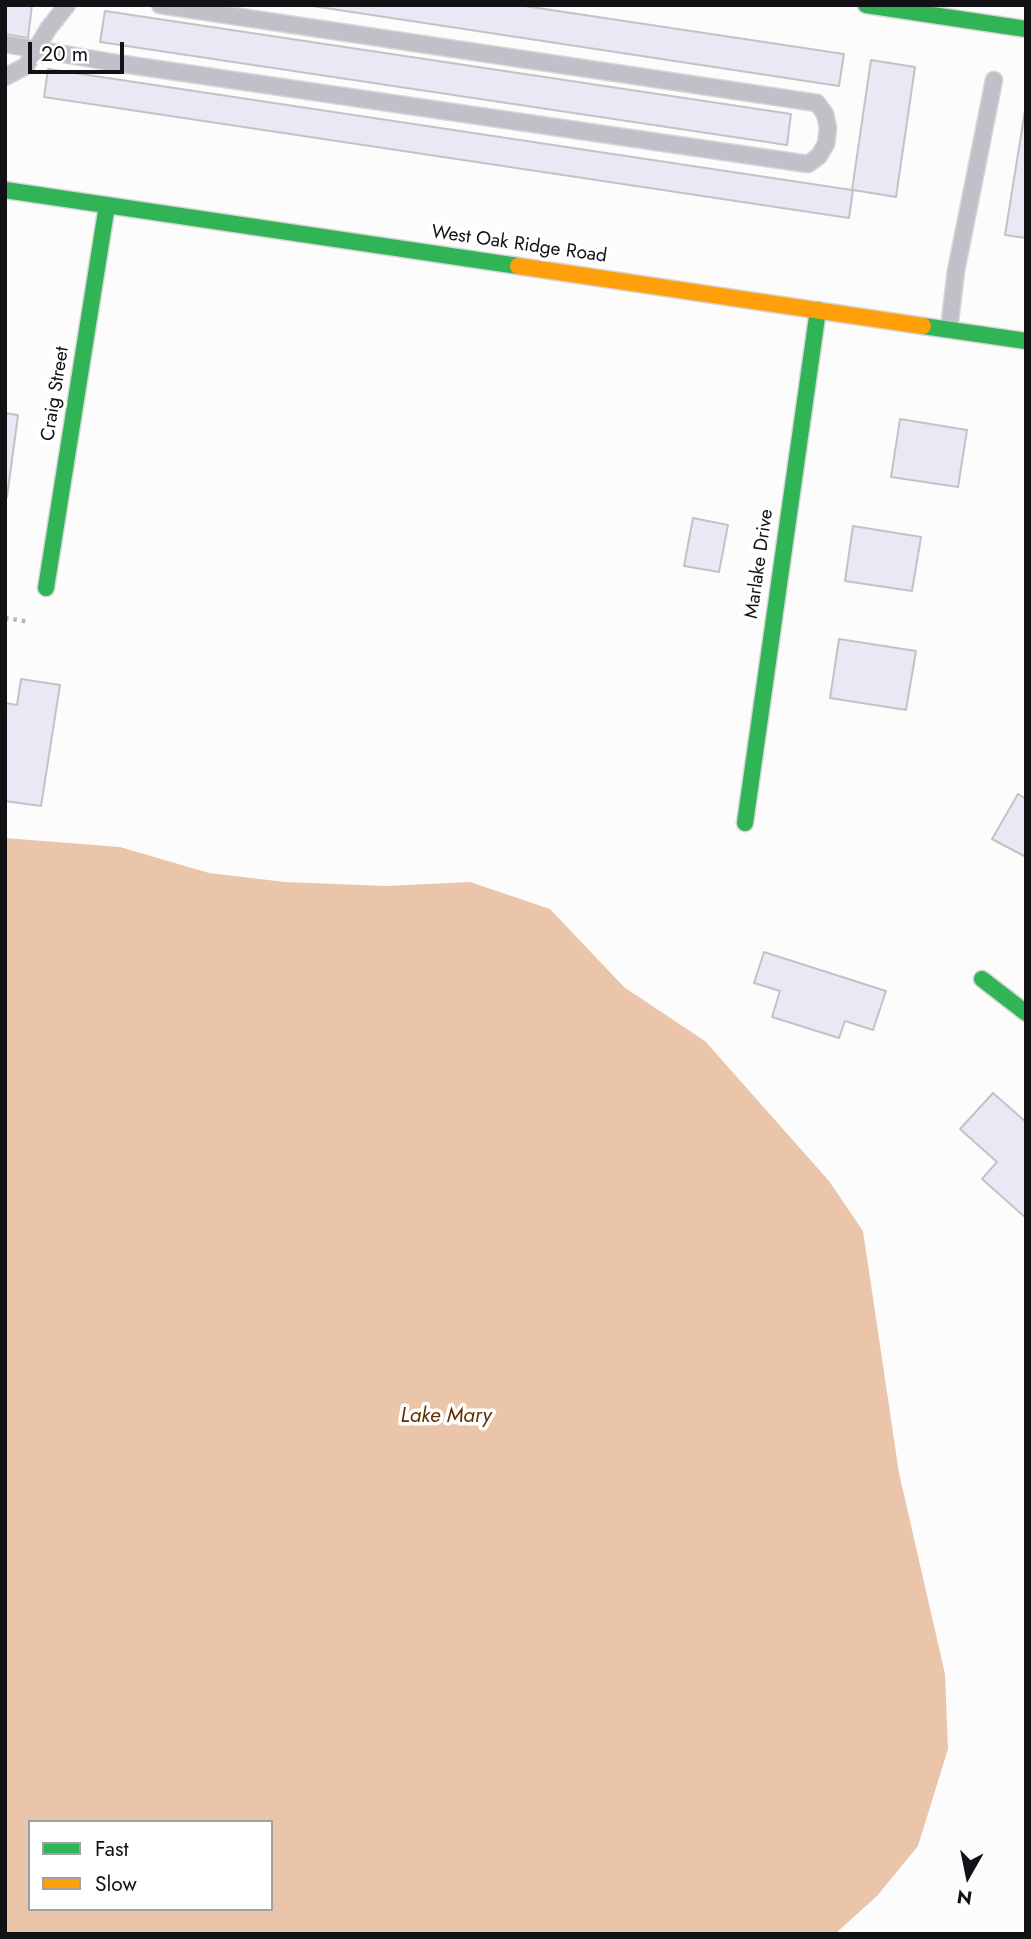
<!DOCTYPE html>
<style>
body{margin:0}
#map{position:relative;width:1031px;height:1939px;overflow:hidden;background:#fcfcfd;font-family:Jost,sans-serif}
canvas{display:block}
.frame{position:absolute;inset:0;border:7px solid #111116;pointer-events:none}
.legend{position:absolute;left:28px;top:1820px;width:245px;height:91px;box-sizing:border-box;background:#fff;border:2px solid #a0a0a2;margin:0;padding:9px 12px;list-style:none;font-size:21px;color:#111116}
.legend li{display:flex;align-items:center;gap:14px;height:35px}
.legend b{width:35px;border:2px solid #a0a0a2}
.north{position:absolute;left:933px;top:1841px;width:70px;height:70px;-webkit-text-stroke:5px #fff;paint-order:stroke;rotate:189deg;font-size:19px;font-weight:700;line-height:28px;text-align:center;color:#111116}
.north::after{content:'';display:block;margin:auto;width:24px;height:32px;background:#111116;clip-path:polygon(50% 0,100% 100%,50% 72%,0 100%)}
.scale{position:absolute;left:28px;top:42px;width:96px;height:32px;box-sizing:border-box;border:4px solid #111116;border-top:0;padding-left:9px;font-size:21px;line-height:24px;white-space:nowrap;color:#111116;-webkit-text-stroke:5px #fff;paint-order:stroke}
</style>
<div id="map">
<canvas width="1031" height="1939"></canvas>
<div class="frame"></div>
<ul class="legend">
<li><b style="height:9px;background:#30b455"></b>Fast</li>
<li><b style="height:9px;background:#ff9f0a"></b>Slow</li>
</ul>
<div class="north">N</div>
<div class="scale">20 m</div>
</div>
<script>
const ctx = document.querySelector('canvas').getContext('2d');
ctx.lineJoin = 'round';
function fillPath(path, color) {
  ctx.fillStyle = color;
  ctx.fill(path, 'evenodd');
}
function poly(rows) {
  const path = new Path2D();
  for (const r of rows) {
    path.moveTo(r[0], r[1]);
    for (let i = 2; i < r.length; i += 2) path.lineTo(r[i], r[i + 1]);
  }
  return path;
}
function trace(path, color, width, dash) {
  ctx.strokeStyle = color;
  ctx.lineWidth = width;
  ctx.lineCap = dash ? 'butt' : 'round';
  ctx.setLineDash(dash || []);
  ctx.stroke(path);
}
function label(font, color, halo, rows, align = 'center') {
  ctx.font = font + ' Jost,sans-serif';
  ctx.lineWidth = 7;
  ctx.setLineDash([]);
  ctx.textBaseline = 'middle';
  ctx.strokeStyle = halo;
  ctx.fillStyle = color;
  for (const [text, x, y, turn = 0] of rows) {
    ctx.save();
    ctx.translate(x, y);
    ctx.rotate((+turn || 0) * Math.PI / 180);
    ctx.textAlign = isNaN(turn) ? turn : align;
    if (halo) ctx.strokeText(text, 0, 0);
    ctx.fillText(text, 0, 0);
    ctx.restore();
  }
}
fillPath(poly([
 [5,838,120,847,209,873,285,882,386,886,470,882,550,909,624,987,705,1041,829,1181,863,1231,899,1473,945,1674,948,1749,918,1846,877,1896,835,1934,5,1934],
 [30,1822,271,1822,271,1909,30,1909]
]), '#ebc5aa');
const building = poly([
 [5,5,32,5,28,38,5,34,5,5],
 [306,5,518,5,844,54,839,86,306,5],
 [105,11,791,114,787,145,100,42,105,11],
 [871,60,915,67,896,197,853,190,849,218,44,97,48,69,852,190,871,60],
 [1026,104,1026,238,1005,235,1026,104],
 [5,413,18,415,7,497,5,497,5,413],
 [900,419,967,430,958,487,891,477,900,419],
 [693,518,728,525,719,572,684,566,693,518],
 [853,526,921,537,912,591,845,581,853,526],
 [839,639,916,651,906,710,830,698,839,639],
 [21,679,60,685,41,806,5,801,5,703,17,705,21,679],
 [1018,794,1026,799,1026,857,992,839,1018,794],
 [764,952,886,991,873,1030,845,1021,839,1038,772,1017,780,991,754,983,764,952],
 [993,1093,1026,1122,1026,1218,982,1179,997,1162,960,1129,993,1093]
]);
fillPath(building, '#e9e8f4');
trace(building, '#c3c3c6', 2);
const lane = poly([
 [5,44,116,63,808,164,819,156,826,144,828,128,825,114,817,103,160,5],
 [5,77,26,66,48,29,67,5],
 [949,329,956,271,994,80]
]);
const fast = poly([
 [866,5,1026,29],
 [5,190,518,266],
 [923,326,1026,341],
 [46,588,107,205],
 [745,823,818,310],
 [982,979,1026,1013]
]);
const slow = poly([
 [518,266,923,326]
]);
trace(lane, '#d6d6d8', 19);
trace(fast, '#d6d6d8', 19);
trace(slow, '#d6d6d8', 19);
trace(poly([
 [5,618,30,622]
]), '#b5b5ba', 4.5, [3.5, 5]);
trace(lane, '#c1c0c9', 16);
trace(fast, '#30b455', 16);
trace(slow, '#ff9f0a', 16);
label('19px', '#111116', '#fff', [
 ["West Oak Ridge Road",519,245,8],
 ["Craig Street",56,394,-81],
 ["Marlake Drive",760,564,-82]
]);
label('italic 21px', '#613000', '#fff', [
 ["Lake Mary",446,1417]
]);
</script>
